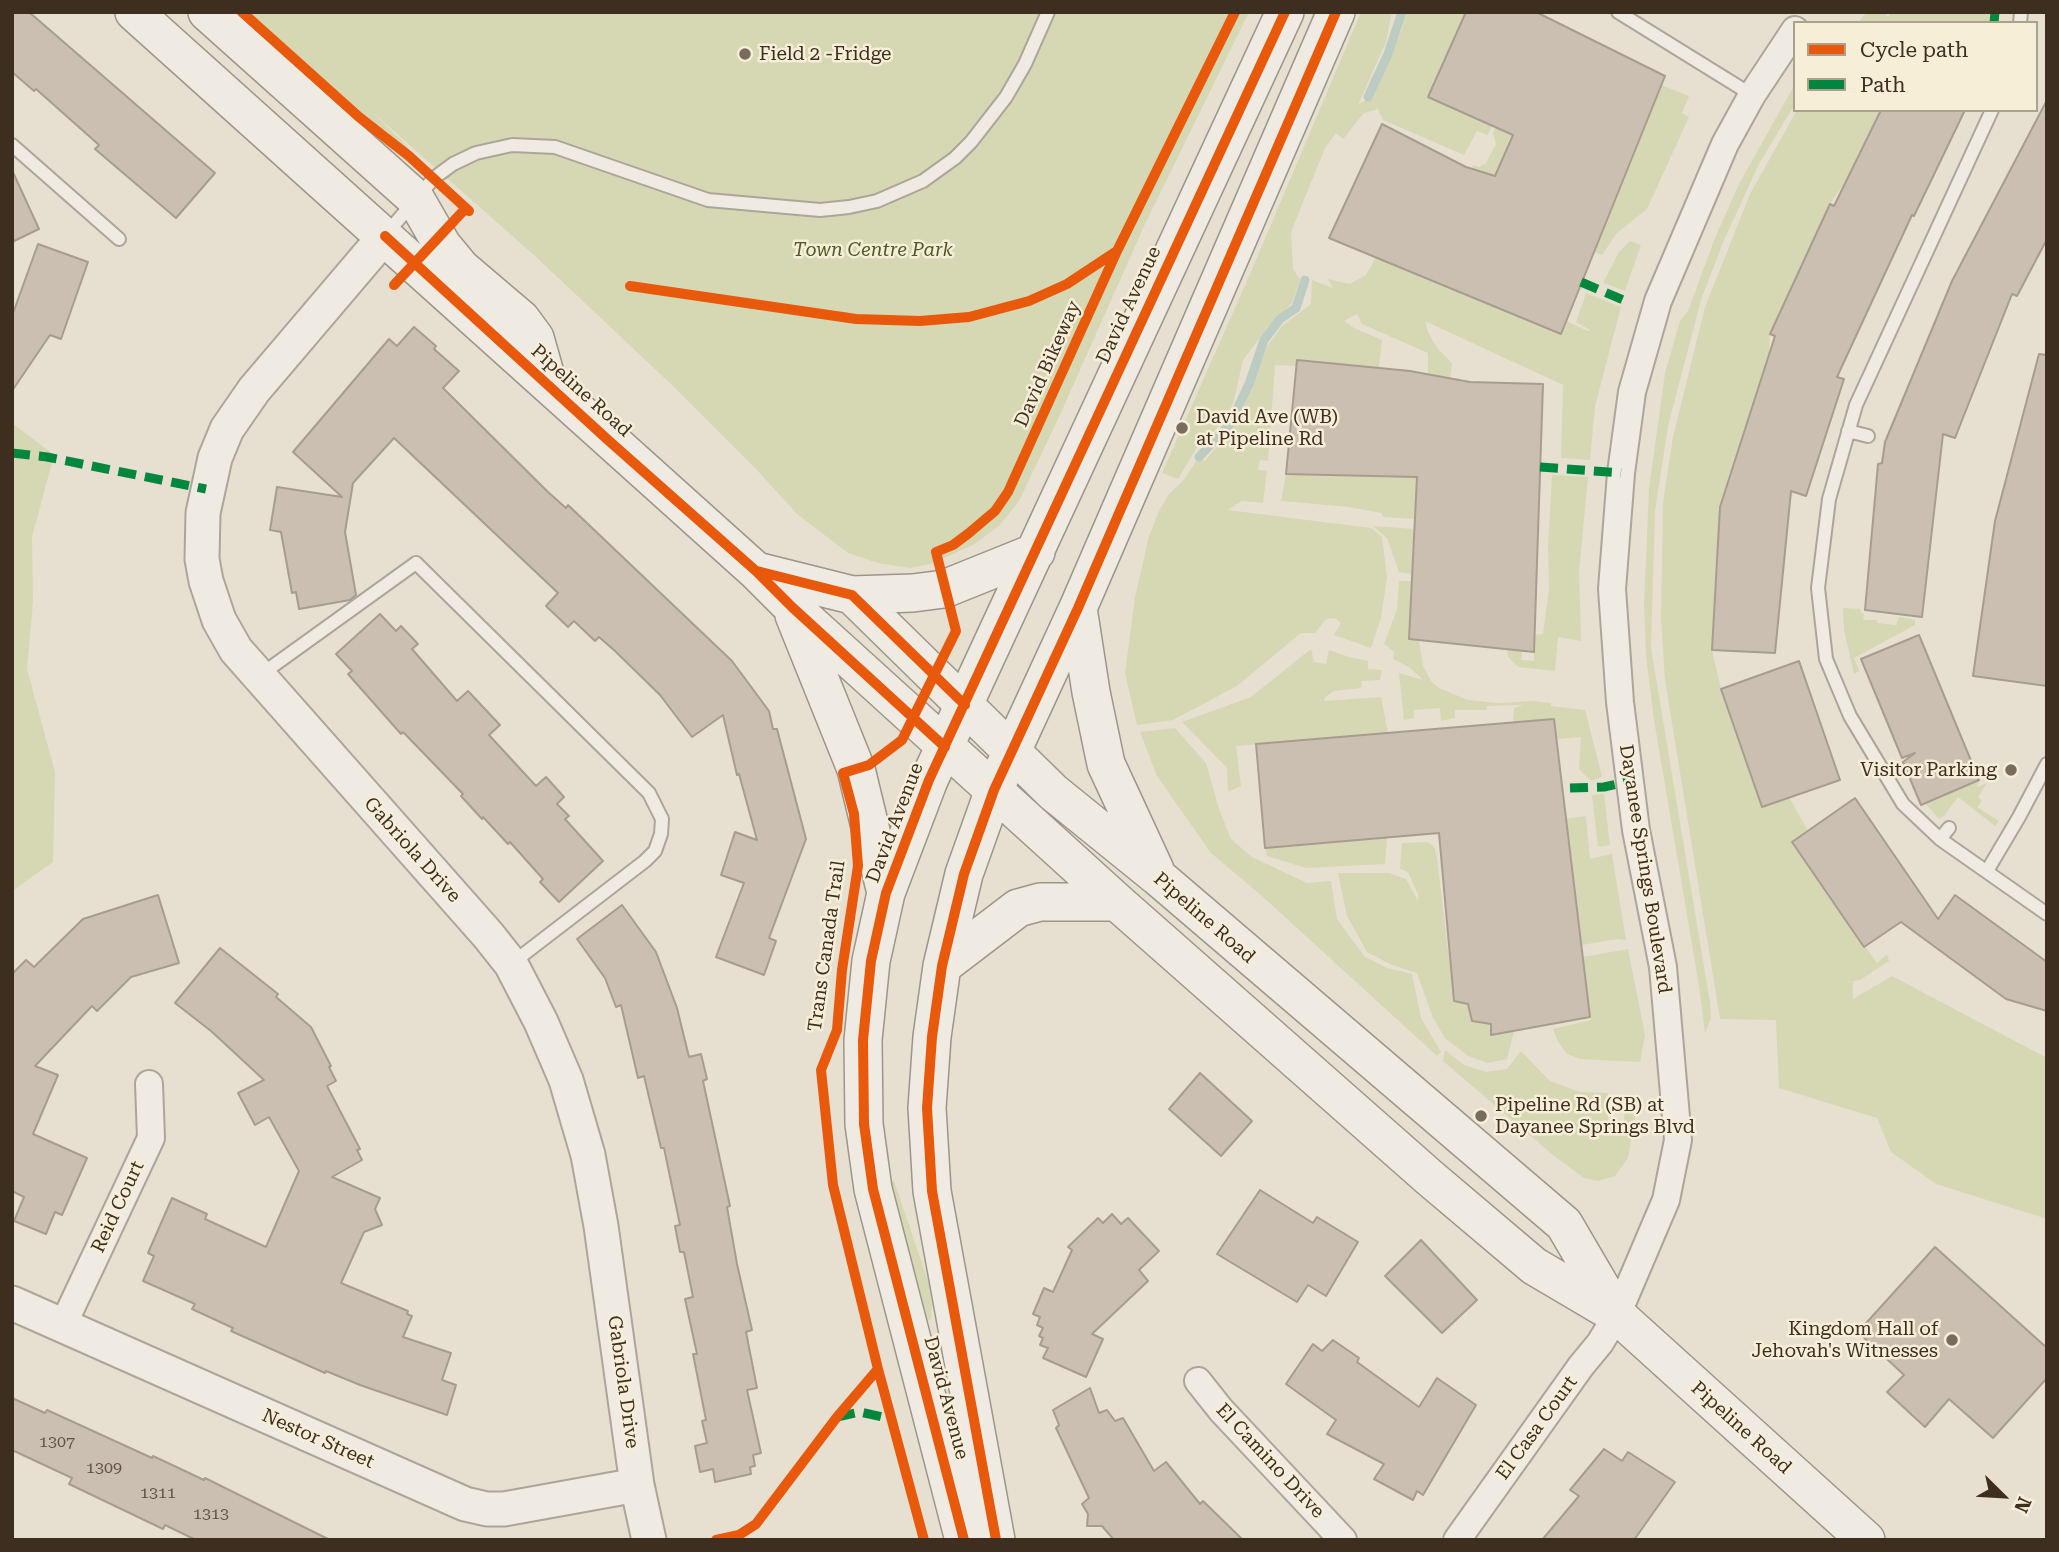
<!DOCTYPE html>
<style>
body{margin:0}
#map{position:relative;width:2059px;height:1552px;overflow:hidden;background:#e7e0d1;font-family:"Roboto Serif",serif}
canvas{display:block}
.frame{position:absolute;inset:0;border:14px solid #3d2e20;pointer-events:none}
.legend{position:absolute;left:1793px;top:21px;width:245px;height:91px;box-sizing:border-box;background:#f7eed8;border:2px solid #ada18e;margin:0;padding:9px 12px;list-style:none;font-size:21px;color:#3d2e20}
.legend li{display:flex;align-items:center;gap:14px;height:35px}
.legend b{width:35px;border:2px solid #ada18e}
.north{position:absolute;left:1968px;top:1461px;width:70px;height:70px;-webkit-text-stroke:5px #f7eed8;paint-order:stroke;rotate:114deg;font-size:19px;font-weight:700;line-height:28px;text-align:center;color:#3d2e20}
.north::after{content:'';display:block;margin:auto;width:24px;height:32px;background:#3d2e20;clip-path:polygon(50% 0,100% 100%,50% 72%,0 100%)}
</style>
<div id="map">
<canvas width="2059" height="1552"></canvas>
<div class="frame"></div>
<ul class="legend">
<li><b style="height:9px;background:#e8590c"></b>Cycle path</li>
<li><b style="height:9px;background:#00873e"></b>Path</li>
</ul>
<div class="north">N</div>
</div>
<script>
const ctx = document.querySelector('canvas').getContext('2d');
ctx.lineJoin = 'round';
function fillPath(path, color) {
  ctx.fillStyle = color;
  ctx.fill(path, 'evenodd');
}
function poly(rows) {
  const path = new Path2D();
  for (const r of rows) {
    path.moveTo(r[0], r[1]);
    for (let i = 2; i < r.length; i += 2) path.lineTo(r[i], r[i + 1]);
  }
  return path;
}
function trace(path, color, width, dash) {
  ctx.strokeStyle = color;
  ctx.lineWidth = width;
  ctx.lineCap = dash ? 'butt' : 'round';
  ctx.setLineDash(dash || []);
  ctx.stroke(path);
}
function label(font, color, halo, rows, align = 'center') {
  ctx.font = font + ' "Roboto Serif",serif';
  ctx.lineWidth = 5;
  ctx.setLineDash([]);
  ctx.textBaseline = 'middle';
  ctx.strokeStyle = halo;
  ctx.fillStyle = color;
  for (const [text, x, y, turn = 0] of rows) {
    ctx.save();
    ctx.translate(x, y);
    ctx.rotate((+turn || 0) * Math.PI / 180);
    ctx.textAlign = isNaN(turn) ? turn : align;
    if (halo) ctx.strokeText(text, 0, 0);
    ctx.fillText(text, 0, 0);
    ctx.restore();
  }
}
fillPath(poly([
 [247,12,1249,12,1145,224,1059,417,1019,501,999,526,973,545,931,564,910,568,878,563,848,553,797,514,757,470,674,387,535,256,371,111,409,148,406,150,386,131,361,115],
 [1361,12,1392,12,1386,42,1358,105,1369,98,1382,75,1400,34,1407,12,1466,12,1428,97,1472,117,1498,114,1488,135,1477,131,1464,155,1383,120,1378,109,1364,113,1343,139,1336,133,1325,148,1291,232,1293,269,1300,279,1292,303,1268,327,1243,360,1233,404,1222,423,1196,449,1178,479,1162,473,1253,267],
 [1867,12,1884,12,1888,17,1891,12,1995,12,1994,23,1858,23],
 [1795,84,1795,104,1759,164,1724,240,1701,300,1668,426,1655,511,1651,648,1710,1002,1711,1019,1705,1033,1699,986,1654,720,1646,655,1644,605,1649,489,1665,373,1680,321,1688,311,1715,238,1739,184],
 [1661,85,1689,96,1682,113,1689,117,1647,209,1617,233,1602,255,1594,252],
 [1515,89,1527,95,1495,176,1472,169,1473,165,1479,167,1486,163,1496,144,1493,133],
 [1797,110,1880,110,1845,182,1830,204,1770,334,1769,355,1732,472,1793,492,1789,510,1721,505,1712,650,1721,689,1762,806,1789,797,1808,831,1792,843,1877,963,1887,954,1889,961,1860,980,1853,981,1853,999,1892,976,2047,1058,2047,1219,1936,1184,1891,1152,1877,1118,1779,1088,1776,1020,1720,1019,1665,680,1661,619,1663,503,1673,437,1705,307,1750,194],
 [1630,241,1641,245,1625,291,1603,283,1619,252],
 [1376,257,1561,333,1566,321,1588,331,1590,330,1576,322,1586,293,1621,307,1595,406,1590,460,1561,458,1563,385,1425,321,1428,332,1438,349,1452,363,1450,379,1428,376,1428,353,1362,324,1357,314,1344,321,1354,328,1382,340,1379,368,1298,360,1297,366,1275,365,1268,461,1260,460,1258,470,1267,471,1263,503,1242,501,1228,510,1371,528,1382,537,1387,577,1381,618,1371,648,1334,635,1341,623,1335,618,1326,619,1315,633,1301,633,1237,686,1173,720,1137,725,1125,673,1135,597,1149,536,1160,509,1169,494,1183,481,1199,457,1205,461,1240,418,1260,356,1282,326,1311,304,1312,280,1333,288,1328,279,1350,284,1366,275],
 [12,423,54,455,32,537,33,602,27,669,55,772,53,862,12,891],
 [1286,474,1417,477,1415,519,1383,517,1381,513,1349,507,1281,501],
 [1552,475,1588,477,1579,572,1581,641,1558,637,1555,671,1518,667,1508,657,1507,649,1522,651,1521,660,1534,661,1534,635,1543,634,1549,588,1548,546],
 [1373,526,1414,529,1412,574,1399,572,1387,538],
 [1399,581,1412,581,1409,639,1419,641,1423,666,1431,681,1439,688,1468,700,1499,703,1532,701,1551,703,1551,706,1585,710,1602,777,1591,781,1579,769,1581,737,1557,739,1554,719,1513,722,1514,708,1523,705,1487,706,1486,710,1455,710,1455,718,1441,721,1440,708,1414,710,1414,718,1404,720,1399,673,1423,680,1409,667,1393,659,1394,652,1384,644,1397,609],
 [1843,608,1860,609,1861,613,1864,614,1863,620,1877,620,1877,623,1896,625,1899,617,1915,620,1915,625,1854,658,1859,671,1854,674,1844,630],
 [1311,649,1314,662,1326,664,1329,650,1349,657,1368,661,1368,669,1382,670,1380,680,1362,681,1361,688,1334,691,1325,697,1324,701,1381,697,1388,733,1236,746,1241,786,1228,792,1227,768,1182,722,1251,697],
 [1175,728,1206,763,1219,809,1231,839,1252,857,1307,883,1331,881,1337,919,1365,957,1387,968,1412,974,1421,1018,1441,1052,1437,1056,1262,896,1211,853,1157,776,1140,732],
 [1980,780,1977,787,1987,783,1978,797,1982,801,1977,807,1999,821,1995,826,1958,797,1944,816,1939,819,1925,803],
 [1604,794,1610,845,1598,847,1592,795],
 [1586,816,1590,859,1612,854,1626,940,1617,939,1582,945,1565,819],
 [1387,837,1385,864,1306,868,1267,856,1265,848],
 [1427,842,1434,846,1437,857,1454,1001,1468,1004,1472,1021,1491,1024,1491,1035,1514,1031,1507,1059,1488,1063,1468,1056,1445,1038,1433,1018,1417,973,1392,965,1367,952,1347,916,1338,873,1389,873,1406,879,1418,901,1418,894,1408,872,1400,869,1402,843],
 [1628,949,1645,1035,1640,1062,1580,1059,1567,1054,1558,1042,1553,1029,1591,1020,1583,957],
 [1445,1050,1464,1065,1486,1072,1507,1069,1521,1051,1550,1081,1580,1092,1608,1093,1608,1127,1624,1127,1625,1094,1639,1095,1628,1158,1615,1176,1598,1181,1584,1178,1553,1155,1443,1061],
 [894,1181,929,1284,932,1305,931,1319,928,1321,898,1213,891,1182]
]), '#d6d7b3');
trace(poly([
 [1368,97,1388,54,1402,12],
 [1199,457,1230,424,1249,384,1264,340,1280,319,1296,308,1305,280]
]), '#bcccc2', 9);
const building = poly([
 [12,12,29,12,215,173,176,218,95,149,99,145,36,89,34,91,12,72,12,12],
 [1466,12,1536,12,1665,76,1561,334,1329,238,1382,124,1466,167,1495,176,1513,135,1428,97,1466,12],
 [2047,100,2047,239,2017,296,2012,294,1955,438,1943,434,1922,617,1865,610,1878,464,1882,463,1885,442,1952,281,2047,100],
 [1881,110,1965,110,1914,216,1912,215,1837,377,1844,379,1806,496,1791,491,1775,653,1712,650,1720,507,1775,336,1770,334,1830,204,1834,206,1881,110],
 [12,170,39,229,12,242,12,170],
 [38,244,88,262,61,339,50,335,12,391,12,316,38,244],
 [414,327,436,346,434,349,459,371,443,388,548,492,566,508,568,505,732,661,769,711,773,729,777,729,806,839,769,938,776,941,764,975,716,957,744,883,721,875,735,832,757,840,739,774,737,775,723,715,692,737,660,695,615,651,599,637,595,641,574,621,568,627,546,606,558,593,394,438,353,483,345,532,356,595,350,600,299,609,296,592,292,593,281,532,270,530,277,487,342,497,293,452,389,339,397,346,414,327],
 [2039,354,2047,355,2047,686,1973,676,1995,521,2039,354],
 [1297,360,1410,371,1470,382,1543,384,1534,652,1409,639,1417,477,1286,474,1297,360],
 [380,614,396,631,401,626,418,644,412,649,457,701,468,691,500,725,489,735,536,786,546,777,564,797,557,804,569,816,565,819,603,861,559,902,540,882,543,879,510,842,508,844,483,817,482,819,461,796,463,794,403,732,401,734,348,674,352,671,336,654,380,614],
 [1919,635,1979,780,1921,805,1903,762,1915,753,1902,758,1861,659,1919,635],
 [1799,661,1840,780,1762,807,1721,689,1799,661],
 [1554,719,1590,1017,1491,1035,1491,1024,1472,1021,1468,1004,1454,1001,1439,833,1265,848,1256,744,1554,719],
 [1855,798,1938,919,1955,895,2047,962,2047,1011,2006,999,1901,922,1864,947,1792,842,1855,798],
 [158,895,179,963,131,977,97,1011,92,1006,35,1066,58,1075,33,1134,87,1158,62,1215,55,1212,46,1234,14,1221,24,1197,12,1191,12,974,26,960,34,967,83,919,158,895],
 [622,905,656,952,677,1008,689,1057,701,1054,707,1079,703,1081,730,1206,727,1207,737,1264,752,1330,746,1332,757,1388,747,1390,761,1453,753,1455,755,1466,750,1467,751,1474,715,1482,713,1469,700,1472,695,1446,707,1443,702,1421,706,1420,693,1354,697,1354,685,1299,693,1297,684,1252,680,1252,675,1226,680,1225,664,1148,661,1148,644,1076,638,1078,621,1005,616,1007,605,978,577,939,622,905],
 [220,948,278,994,276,997,311,1027,331,1066,329,1067,336,1081,327,1086,360,1149,357,1150,362,1160,332,1177,380,1198,375,1209,382,1225,364,1232,341,1283,408,1311,407,1314,412,1316,403,1337,451,1353,442,1380,456,1385,447,1415,360,1385,326,1371,325,1373,231,1331,233,1328,192,1309,195,1304,143,1281,154,1256,148,1253,172,1198,207,1214,205,1219,266,1247,299,1171,269,1117,255,1125,238,1093,264,1080,211,1031,175,1003,220,948],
 [1200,1073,1252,1121,1221,1156,1169,1109,1200,1073],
 [1260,1190,1313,1223,1317,1217,1358,1242,1326,1296,1308,1285,1297,1302,1217,1254,1260,1190],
 [1112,1214,1121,1224,1128,1218,1159,1251,1139,1270,1148,1281,1092,1334,1103,1339,1086,1377,1043,1358,1048,1348,1040,1345,1043,1338,1039,1336,1043,1328,1037,1325,1040,1317,1033,1314,1044,1288,1053,1292,1072,1250,1068,1247,1098,1218,1103,1223,1112,1214],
 [1421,1240,1477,1300,1442,1333,1385,1276,1421,1240],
 [1935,1247,2047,1348,2047,1378,1993,1438,1949,1399,1925,1427,1887,1392,1904,1375,1858,1332,1935,1247],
 [1333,1340,1359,1358,1357,1362,1419,1407,1437,1378,1476,1405,1423,1495,1417,1491,1413,1500,1374,1479,1384,1464,1327,1434,1336,1420,1286,1384,1313,1344,1322,1351,1333,1340],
 [1090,1388,1099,1413,1107,1410,1115,1421,1123,1418,1154,1471,1166,1462,1200,1504,1203,1501,1243,1540,1114,1540,1102,1526,1087,1526,1088,1514,1082,1504,1089,1498,1056,1428,1059,1425,1053,1410,1090,1388],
 [12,1398,45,1413,47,1410,152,1458,153,1456,204,1480,205,1478,330,1540,196,1540,165,1525,163,1529,69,1484,72,1478,12,1450,12,1398],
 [1604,1449,1622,1461,1628,1452,1675,1482,1634,1540,1542,1540,1579,1496,1570,1490,1604,1449]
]);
fillPath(building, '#cbbfb2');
trace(building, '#a89c90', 2);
const service = poly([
 [1618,12,1752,95],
 [2020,23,2021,12],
 [1992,110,1856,405,1829,499,1818,588,1826,659,1850,716,1903,804,1940,839,2047,914],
 [12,145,119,239],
 [387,233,434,178,453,164,476,153,512,145,555,147,708,200,820,210,849,207,877,201,923,181,955,158,971,142,1006,97,1025,64,1048,12],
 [1848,431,1868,436],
 [259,676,416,563,649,793,662,819,661,834,655,851,645,861,511,964],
 [1940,839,1949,828],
 [1987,871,2019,817,2047,764]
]);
const minor = poly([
 [63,1325,151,1138,149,1084],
 [1198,1381,1221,1410,1343,1540],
 [1457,1540,1581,1366,1600,1343,1617,1315,1666,1200,1678,1140,1663,967,1636,830,1620,702,1612,589,1621,473,1632,392,1658,301,1725,144,1752,95,1795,30]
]);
const tertiary = poly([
 [385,236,254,390,227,429,215,458,203,513,202,559,206,581,219,620,236,650,488,935,511,964,541,1022,566,1080,588,1155,601,1226,637,1485,649,1540],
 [12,1303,465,1504,487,1509,504,1509,637,1485]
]);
const secondary = poly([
 [134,12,756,571,792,607,1117,902,1430,1178,1534,1266,1617,1315,1866,1540],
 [207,12,415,198,442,245,461,268,521,319,535,338,548,384],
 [756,571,852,595,1053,792,1158,877,1564,1224,1615,1311],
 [852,595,913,593,944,589,1036,552],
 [1078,608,1091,692,1106,764,1155,870],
 [794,615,856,769,886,893],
 [942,966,1018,908,1040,902,1117,902],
 [964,1540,873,1189,864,1124,863,1040,871,961,886,893,929,780,1285,12],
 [996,1540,932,1191,927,1108,932,1037,942,966,964,874,994,790,1078,608,1336,12]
]);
trace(service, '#ada599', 16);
trace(minor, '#ada599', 30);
trace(tertiary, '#ada599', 37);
trace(secondary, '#9c958a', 40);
trace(service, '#efebe3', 12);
trace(minor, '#efebe3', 26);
trace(tertiary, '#efebe3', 33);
trace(secondary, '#efebe3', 37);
trace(poly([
 [1994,23,1995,12],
 [1581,282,1628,302],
 [12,453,47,457,206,489],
 [1540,467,1621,473],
 [1570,788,1604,787,1630,781],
 [837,1417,860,1412,891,1419]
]), '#00873e', 9, [18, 9]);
trace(poly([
 [242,12,359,117,409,156,469,211],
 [385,236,608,440,756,571,792,607,945,747],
 [394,285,466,208],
 [630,286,856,319,920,321,969,317,1029,301,1067,284,1117,251],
 [757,571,852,595,965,705],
 [716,1540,739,1535,756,1524,837,1417,878,1369],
 [924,1540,878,1369,833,1185,821,1070,837,1030,842,970,858,866,854,814,843,773,869,765,902,740,956,631,936,552,953,545,969,533,995,511,1008,492,1117,251,1235,12],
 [964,1540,873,1189,864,1124,863,1040,871,961,886,893,929,780,1285,12],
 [996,1540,932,1191,927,1108,932,1037,942,966,964,874,994,790,1078,608,1336,12]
]), '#e8590c', 10);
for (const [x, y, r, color] of [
 [745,54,7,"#786c5e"],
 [1182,428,7,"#786c5e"],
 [2011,770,7,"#786c5e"],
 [1481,1116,7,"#786c5e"],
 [1952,1340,7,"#786c5e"]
]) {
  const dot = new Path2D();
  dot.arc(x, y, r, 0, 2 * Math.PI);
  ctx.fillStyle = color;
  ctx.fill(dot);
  trace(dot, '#f7eed8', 2.5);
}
label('16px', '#605244', null, [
 ["1307",57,1442],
 ["1309",104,1468],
 ["1311",158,1493],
 ["1313",211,1514]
]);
label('19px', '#3d2e20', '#f7eed8', [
 ["Field 2 -Fridge",759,54],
 ["David Ave (WB)",1196,417],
 ["at Pipeline Rd",1196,439],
 ["Visitor Parking",1997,770,"right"],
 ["Pipeline Rd (SB) at",1495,1105],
 ["Dayanee Springs Blvd",1495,1127],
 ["Kingdom Hall of",1938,1329,"right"],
 ["Jehovah's Witnesses",1938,1351,"right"]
], 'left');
label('italic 19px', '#4d5a26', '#f7eed8', [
 ["Town Centre Park",873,250]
]);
label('19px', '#3d2e20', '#f7eed8', [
 ["David Avenue",1129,305,-65],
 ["David Bikeway",1048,364,-66],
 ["Pipeline Road",581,391,42],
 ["David Avenue",895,823,-69],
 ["Gabriola Drive",412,850,48],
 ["Dayanee Springs Boulevard",1645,869,81],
 ["Pipeline Road",1204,918,41],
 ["Trans Canada Trail",827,946,-82],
 ["Reid Court",118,1207,-65],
 ["Gabriola Drive",623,1382,82],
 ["David Avenue",946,1398,75],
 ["El Casa Court",1537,1428,-54],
 ["Pipeline Road",1741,1428,42],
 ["Nestor Street",318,1439,24],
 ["El Camino Drive",1270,1461,47]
]);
</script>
